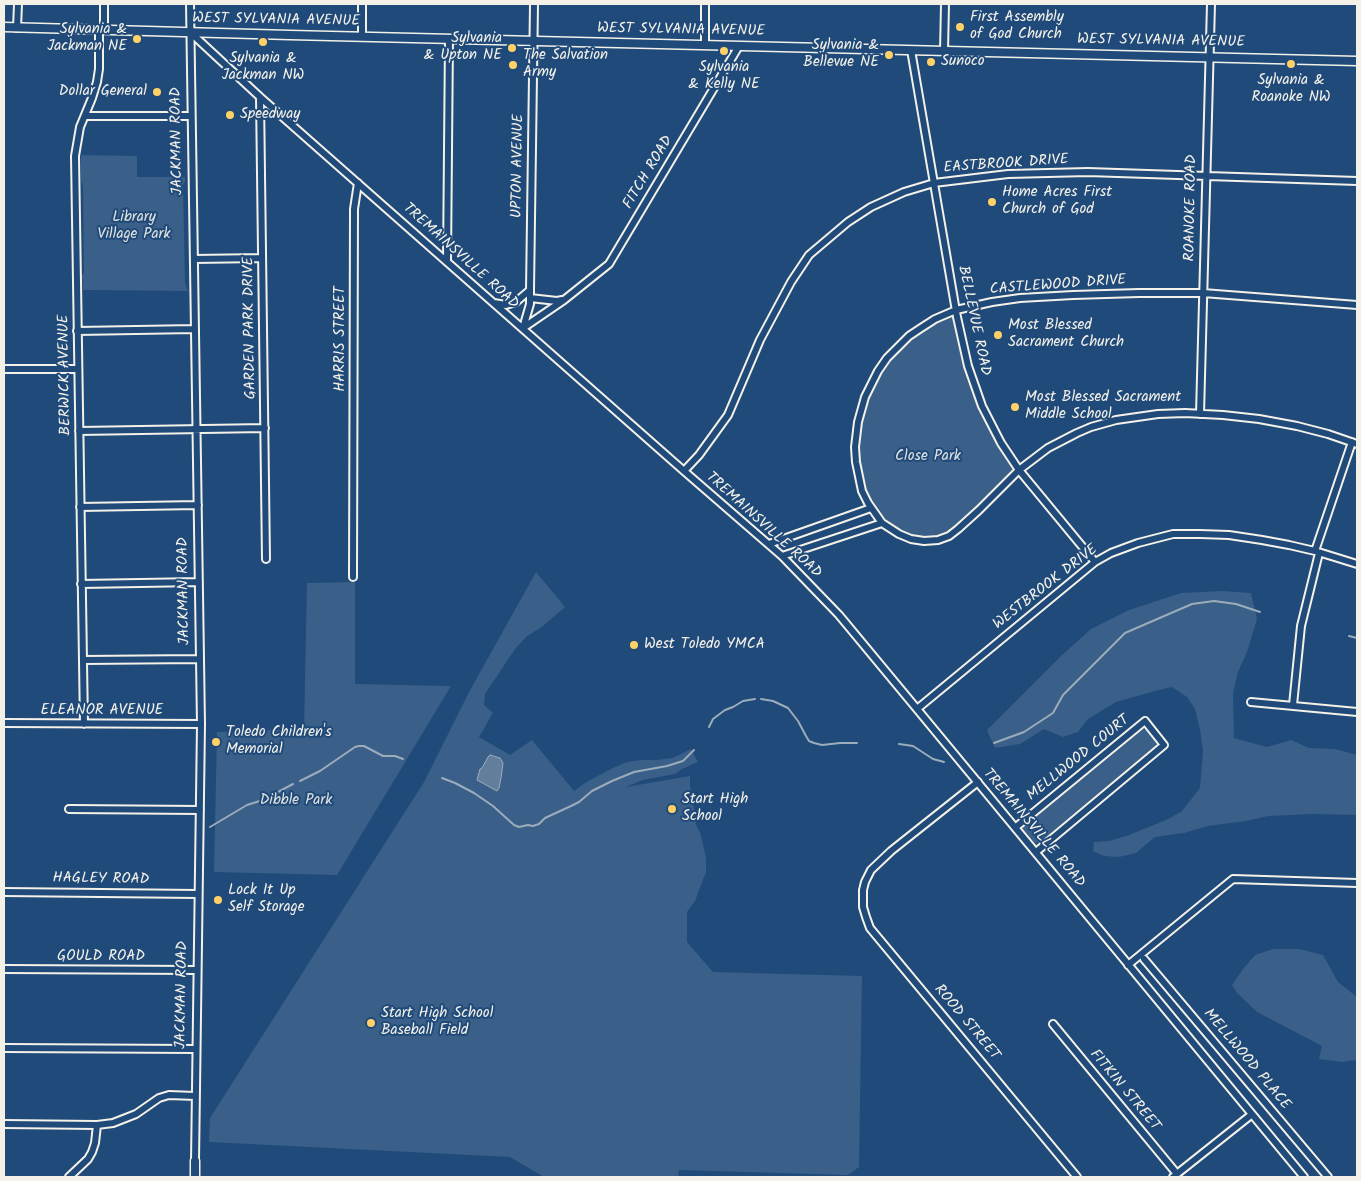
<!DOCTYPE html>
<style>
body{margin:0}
#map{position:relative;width:1361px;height:1181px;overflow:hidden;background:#1f4a7a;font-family:Kalam,sans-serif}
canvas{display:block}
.frame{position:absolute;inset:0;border:5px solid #f4f1e8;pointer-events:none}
</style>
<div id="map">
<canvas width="1361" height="1181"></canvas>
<div class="frame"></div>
</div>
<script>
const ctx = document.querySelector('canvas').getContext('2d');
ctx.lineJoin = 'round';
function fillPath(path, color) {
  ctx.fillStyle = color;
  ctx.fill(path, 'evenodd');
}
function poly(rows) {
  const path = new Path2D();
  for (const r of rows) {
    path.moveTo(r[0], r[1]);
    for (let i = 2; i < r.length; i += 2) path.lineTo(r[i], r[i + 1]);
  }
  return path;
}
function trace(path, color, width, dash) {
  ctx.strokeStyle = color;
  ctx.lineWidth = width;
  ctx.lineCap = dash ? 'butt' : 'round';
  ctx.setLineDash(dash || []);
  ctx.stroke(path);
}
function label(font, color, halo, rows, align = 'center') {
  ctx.font = font + ' Kalam,sans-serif';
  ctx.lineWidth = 4;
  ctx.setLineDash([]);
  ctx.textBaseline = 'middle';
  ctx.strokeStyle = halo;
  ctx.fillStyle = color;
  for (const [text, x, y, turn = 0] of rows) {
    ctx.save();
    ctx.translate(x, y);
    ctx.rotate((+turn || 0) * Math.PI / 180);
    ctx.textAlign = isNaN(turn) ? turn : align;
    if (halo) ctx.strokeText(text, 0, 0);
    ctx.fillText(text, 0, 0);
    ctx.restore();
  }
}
fillPath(poly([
 [81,155,137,156,137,177,185,177,185,181,183,185,185,283,188,291,83,290,82,276,84,272,83,187,81,181],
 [948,316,952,316,954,318,969,377,1014,467,1014,470,981,505,948,531,937,536,928,538,912,536,900,531,887,521,875,508,867,495,859,469,857,435,865,402,880,371,896,352,914,335,936,321],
 [536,572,565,607,543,626,526,637,515,649,485,694,484,705,493,713,479,737,510,755,532,740,574,791,588,781,613,768,627,762,640,760,656,760,673,758,691,749,698,762,682,769,675,774,643,780,626,787,690,776,690,785,694,809,696,825,700,832,703,844,706,858,706,872,695,901,687,912,687,942,713,972,862,976,859,1167,848,1175,679,1170,678,1177,544,1177,510,1157,209,1142,210,1118,424,782,469,692],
 [355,582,355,684,451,686,337,875,214,872,217,732,304,729,307,583],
 [1222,591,1251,593,1257,619,1247,652,1238,672,1233,693,1234,738,1267,747,1291,740,1309,748,1335,749,1357,755,1357,815,1312,814,1268,816,1246,821,1208,826,1184,833,1155,837,1136,853,1119,857,1104,856,1093,851,1094,842,1109,841,1129,835,1166,820,1181,812,1200,788,1203,751,1200,730,1195,709,1187,697,1172,687,1159,690,1116,702,1088,719,1078,732,1063,737,1044,729,1020,744,995,748,987,730,1061,656,1091,629,1129,610,1181,593],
 [1142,729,1147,730,1156,743,1157,747,1040,842,1035,843,1022,828,1025,824],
 [1273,949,1299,949,1323,955,1338,982,1357,997,1357,1060,1342,1062,1319,1059,1322,1046,1257,1012,1237,993,1232,985,1243,969,1255,955]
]), '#3a5f88');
const water = poly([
 [490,755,500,758,503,763,501,778,499,788,497,791,477,780,480,769,482,768,488,757,490,755]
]);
fillPath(water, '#627e9d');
trace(water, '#9cacbb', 1);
trace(poly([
 [1349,636,1357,638],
 [761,699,773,701,788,708,798,721,806,736,809,741,814,743,822,745,840,743,857,743],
 [709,727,713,719,725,710,733,707,743,701,755,699],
 [994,743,1024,732,1053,713,1063,695,1125,633,1192,604,1214,601,1236,604,1260,612],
 [899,744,913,746,933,759,944,762],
 [442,778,455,783,474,793,493,806,514,825,519,827,528,825,533,826,539,824,545,818,571,806,579,802,592,791,612,781,634,772,667,766,683,761,694,750],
 [300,781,320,771,355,747,359,746,364,746,383,756,395,756,403,759],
 [210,827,247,805,263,800,293,784]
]), '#9cacbb', 2);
const minor = poly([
 [190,4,201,724,195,1161],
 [17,28,18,4],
 [104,30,104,4],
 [190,32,260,97,684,471,782,556,839,615,917,709,1304,1177],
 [362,36,362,4],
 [705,45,705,4],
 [911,50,957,317,968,366,982,406,1001,443,1019,470,1095,562],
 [944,51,945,4],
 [260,97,266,559],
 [85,116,191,116],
 [194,259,262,258],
 [447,261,449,39],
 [530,298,557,301,562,300],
 [494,303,506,305,516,302,530,290],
 [1357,305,1203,293,1139,293,1073,295,1020,298,992,302,956,310,935,319,921,328,909,336,887,358,878,371,865,397,858,422,855,447,856,462,862,491,868,503,882,523,899,534,911,539,924,541,938,540,949,536,958,529,979,510,1019,470,1048,448,1077,433,1091,427,1116,420,1158,414,1185,413,1223,415,1259,419,1297,426,1328,434,1357,444],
 [523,328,564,300,609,264,739,46],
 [523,328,530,304,530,290,534,4],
 [77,331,195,329],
 [4,369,78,369],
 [1200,414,1211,4],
 [79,431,265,428],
 [684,471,699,455,728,415,760,340,791,282,809,255,848,222,871,207,904,192,934,183,1008,174,1088,172,1357,181],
 [80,507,198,505],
 [769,544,871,508],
 [1315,551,1352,442],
 [782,556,882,523],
 [353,577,354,209,358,183],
 [81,584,199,582],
 [83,660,200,659],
 [1251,702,1357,712],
 [1293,705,1301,626,1319,553],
 [917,709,1095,562,1111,553,1138,543,1173,534,1200,534,1229,535,1262,540,1289,545,1315,551,1357,564],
 [4,723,201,724],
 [84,724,75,156,80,127,92,98,97,82,99,69,99,30],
 [978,782,891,851,871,870,865,882,863,890,863,907,866,917,870,928,1077,1177],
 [69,809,200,810],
 [1016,827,1145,721,1164,745,1036,852],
 [4,892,198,894],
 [1144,959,1328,1177],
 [1128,965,1233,879,1357,883],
 [4,969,197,970],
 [1053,1024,1177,1174],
 [4,1048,196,1049],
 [4,1124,97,1125,113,1123,136,1114,159,1098,169,1095,195,1096],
 [69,1177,88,1159,92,1152,95,1143,97,1125],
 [1173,1177,1251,1115]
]);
const major = poly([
 [4,27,290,35,1357,61],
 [195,1161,195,1177]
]);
trace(minor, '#f4f1e8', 10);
trace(major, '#f4f1e8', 11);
trace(minor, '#1f4a7a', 6);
trace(major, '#1f4a7a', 8);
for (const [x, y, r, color] of [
 [960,27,5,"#ffd166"],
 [137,39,5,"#ffd166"],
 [263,42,5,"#ffd166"],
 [512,48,5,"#ffd166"],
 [724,51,5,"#ffd166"],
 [889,55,5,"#ffd166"],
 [931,62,5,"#ffd166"],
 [1291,64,5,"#ffd166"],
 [513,65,5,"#ffd166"],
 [157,92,5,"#ffd166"],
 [230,115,5,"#ffd166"],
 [992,202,5,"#ffd166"],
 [998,335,5,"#ffd166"],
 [1015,407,5,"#ffd166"],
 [634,645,5,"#ffd166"],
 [216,742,5,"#ffd166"],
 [672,809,5,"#ffd166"],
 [218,900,5,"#ffd166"],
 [371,1023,5,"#ffd166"]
]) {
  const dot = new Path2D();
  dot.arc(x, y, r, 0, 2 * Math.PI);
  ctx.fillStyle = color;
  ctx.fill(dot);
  trace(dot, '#1f4a7a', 2);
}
label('15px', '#f4f1e8', '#1f4a7a', [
 ["First Assembly",970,18],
 ["of God Church",970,35],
 ["Sylvania &",127,30,"right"],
 ["Jackman NE",127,47,"right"],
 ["Sylvania",502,39,"right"],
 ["& Upton NE",502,56,"right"],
 ["Sylvania &",879,46,"right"],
 ["Bellevue NE",879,63,"right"],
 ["The Salvation",523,56],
 ["Army",523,73],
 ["Sylvania &",263,59,"center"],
 ["Jackman NW",263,76,"center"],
 ["Sunoco",941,62],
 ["Sylvania",724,68,"center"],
 ["& Kelly NE",724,85,"center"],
 ["Sylvania &",1291,81,"center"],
 ["Roanoke NW",1291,98,"center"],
 ["Dollar General",147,92,"right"],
 ["Speedway",240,115],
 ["Home Acres First",1002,193],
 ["Church of God",1002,210],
 ["Most Blessed",1008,326],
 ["Sacrament Church",1008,343],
 ["Most Blessed Sacrament",1025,398],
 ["Middle School",1025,415],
 ["West Toledo YMCA",644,645],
 ["Toledo Children's",226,733],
 ["Memorial",226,750],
 ["Start High",682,800],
 ["School",682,817],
 ["Lock It Up",228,891],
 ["Self Storage",228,908],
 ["Start High School",381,1014],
 ["Baseball Field",381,1031]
], 'left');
label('15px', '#f4f1e8', '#1f4a7a', [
 ["WEST SYLVANIA AVENUE",276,21,1],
 ["WEST SYLVANIA AVENUE",681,31,1],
 ["WEST SYLVANIA AVENUE",1161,42,1],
 ["JACKMAN ROAD",178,141,-91],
 ["EASTBROOK DRIVE",1006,165,-4],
 ["UPTON AVENUE",519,166,-89],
 ["FITCH ROAD",649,173,-59],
 ["ROANOKE ROAD",1192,208,-89],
 ["TREMAINSVILLE ROAD",460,257,42],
 ["CASTLEWOOD DRIVE",1058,286,-4],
 ["BELLEVUE ROAD",973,321,78],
 ["GARDEN PARK DRIVE",251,328,-91],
 ["HARRIS STREET",341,339,-90],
 ["BERWICK AVENUE",66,375,-91],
 ["TREMAINSVILLE ROAD",763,526,42],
 ["WESTBROOK DRIVE",1046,588,-38],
 ["JACKMAN ROAD",185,591,-91],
 ["ELEANOR AVENUE",102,711],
 ["MELLWOOD COURT",1079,759,-39],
 ["TREMAINSVILLE ROAD",1033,829,50],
 ["HAGLEY ROAD",101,880,1],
 ["GOULD ROAD",101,957],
 ["JACKMAN ROAD",183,995,-89],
 ["ROOD STREET",966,1023,50],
 ["MELLWOOD PLACE",1246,1060,50],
 ["FITKIN STREET",1124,1091,50]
]);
label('15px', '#e1e2de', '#1f4a7a', [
 ["Library",134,218],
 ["Village Park",134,235],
 ["Close Park",928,457],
 ["Dibble Park",296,801]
]);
</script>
